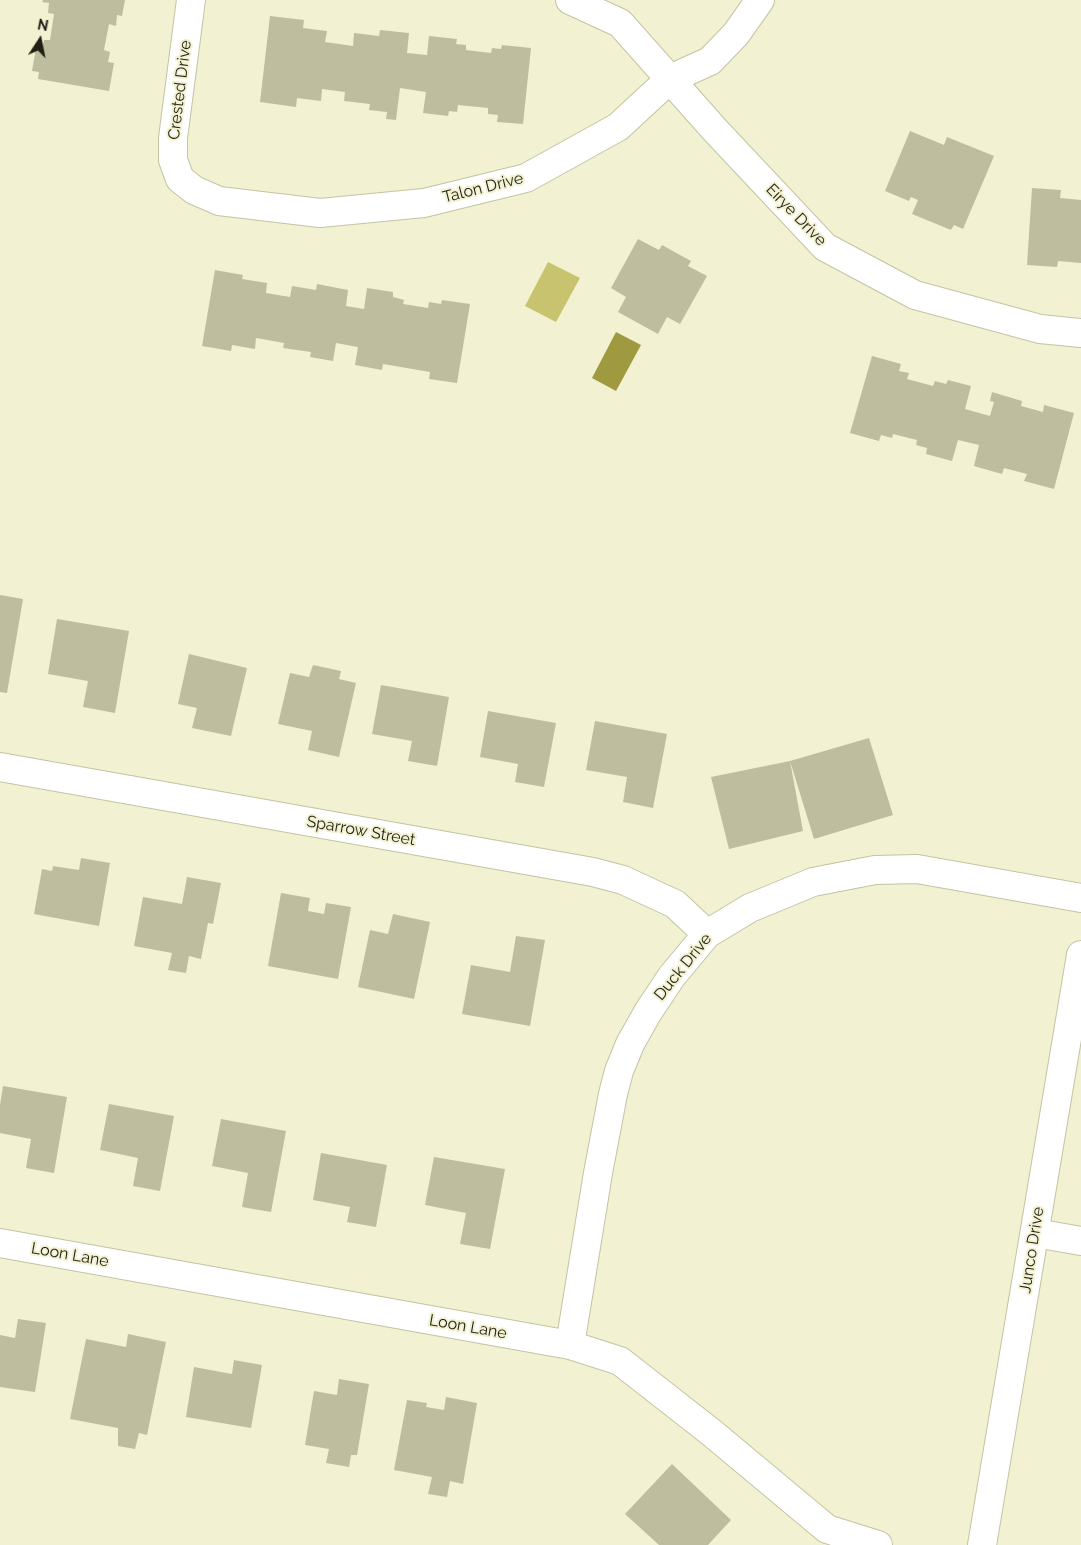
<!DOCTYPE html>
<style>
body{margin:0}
#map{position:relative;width:1081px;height:1545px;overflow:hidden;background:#f2f1d1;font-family:Raleway,sans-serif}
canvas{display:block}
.north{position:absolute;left:15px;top:15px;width:50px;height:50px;-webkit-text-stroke:4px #f2f1d1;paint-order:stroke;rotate:11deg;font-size:14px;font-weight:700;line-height:20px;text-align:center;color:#201f14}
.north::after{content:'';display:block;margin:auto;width:18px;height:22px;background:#201f14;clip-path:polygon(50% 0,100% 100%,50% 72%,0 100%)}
</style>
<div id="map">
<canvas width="1081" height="1545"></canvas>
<div class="north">N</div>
</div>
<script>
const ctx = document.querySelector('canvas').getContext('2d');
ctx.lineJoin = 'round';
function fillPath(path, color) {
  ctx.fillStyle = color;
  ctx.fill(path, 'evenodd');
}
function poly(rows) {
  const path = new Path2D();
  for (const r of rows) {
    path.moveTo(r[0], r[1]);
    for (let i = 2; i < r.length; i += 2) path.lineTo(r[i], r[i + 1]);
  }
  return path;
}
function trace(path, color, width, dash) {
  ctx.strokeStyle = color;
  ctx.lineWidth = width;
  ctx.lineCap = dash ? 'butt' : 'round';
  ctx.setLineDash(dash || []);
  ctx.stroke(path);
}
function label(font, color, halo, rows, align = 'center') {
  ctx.font = font + ' Raleway,sans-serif';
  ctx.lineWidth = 4;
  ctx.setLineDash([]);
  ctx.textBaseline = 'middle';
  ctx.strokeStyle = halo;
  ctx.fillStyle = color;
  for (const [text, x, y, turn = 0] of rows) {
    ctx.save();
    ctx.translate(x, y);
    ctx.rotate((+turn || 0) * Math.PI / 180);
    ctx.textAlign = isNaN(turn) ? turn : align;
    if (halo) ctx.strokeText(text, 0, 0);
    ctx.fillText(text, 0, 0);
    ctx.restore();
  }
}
fillPath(poly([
 [548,262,580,278,556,322,525,306]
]), '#c7c36f');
fillPath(poly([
 [616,332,641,345,616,391,592,378]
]), '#9f9a3f');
fillPath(poly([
 [43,0,125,0,122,16,117,15,116,26,109,24,104,50,110,52,108,62,114,63,109,91,38,79,39,72,32,71,36,48,42,49,44,40,50,40,54,14,48,13,49,3,42,2],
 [270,16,304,20,303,28,327,31,325,42,353,46,354,33,379,36,380,30,409,33,407,53,427,55,429,36,457,39,456,44,466,45,466,50,491,53,492,48,501,49,502,45,531,48,523,124,497,122,498,115,488,114,488,108,458,105,457,112,449,111,448,116,423,113,426,92,400,88,396,120,386,119,387,112,369,110,370,104,344,101,345,92,322,89,321,101,297,98,296,107,260,102],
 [910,131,944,145,947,137,994,156,963,229,954,225,951,230,912,214,918,200,911,197,909,201,885,191],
 [1032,188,1061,190,1060,198,1081,200,1081,263,1058,261,1057,267,1027,265],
 [638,239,659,250,662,245,691,261,688,266,707,276,680,324,667,317,658,334,618,312,626,297,611,288],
 [215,270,243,275,242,279,267,283,266,293,290,297,292,286,316,290,317,284,348,290,346,306,364,309,367,288,393,292,393,297,404,300,403,304,428,308,429,302,441,304,442,300,470,304,457,383,429,379,430,372,383,364,382,370,355,365,358,347,336,343,333,361,310,357,311,352,283,348,284,343,256,338,255,349,232,345,231,351,202,346],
 [872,356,901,364,899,371,909,373,907,379,933,386,935,381,946,384,948,380,971,386,965,409,990,416,994,402,990,401,992,392,1022,401,1021,406,1043,412,1044,405,1074,413,1054,489,1024,481,1027,474,1004,468,1002,474,974,466,979,445,958,440,952,461,926,454,927,448,916,445,917,440,893,434,892,438,881,435,879,441,850,433],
 [0,595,23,599,7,693,0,692],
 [57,619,129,631,115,713,83,707,88,681,48,674],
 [189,654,247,668,231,736,192,728,197,708,178,704],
 [313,665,341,671,339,679,356,683,339,757,308,750,312,731,278,724,290,673,309,677],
 [381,685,449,697,437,766,408,761,412,741,372,734],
 [488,711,556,723,544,787,515,782,518,764,480,757],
 [595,721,667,734,653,808,623,802,627,777,586,770],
 [869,738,893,815,814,839,790,761,803,831,729,849,711,777,790,761],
 [81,858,110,863,99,926,34,914,42,869,52,871,53,866,79,870],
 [187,877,221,883,213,924,208,923,201,959,189,956,186,973,168,970,172,953,134,946,143,897,182,904],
 [281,893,310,898,308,911,324,914,326,903,351,907,338,979,268,966],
 [393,914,430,922,414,999,358,987,370,930,388,934],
 [516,936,545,940,530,1026,462,1014,471,965,510,972],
 [3,1086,67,1097,54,1173,26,1168,31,1139,0,1133,0,1105],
 [109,1104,174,1116,160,1191,133,1186,138,1158,100,1150],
 [221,1119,286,1131,271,1212,242,1207,248,1173,212,1166],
 [321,1153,387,1165,376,1227,347,1222,350,1207,313,1200],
 [434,1157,505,1169,490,1249,460,1244,466,1213,425,1205],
 [18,1319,46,1323,35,1392,0,1387,0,1335,15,1338],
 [128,1334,166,1342,147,1435,139,1433,135,1449,118,1446,118,1428,70,1419,86,1339,126,1347],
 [234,1360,262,1365,251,1428,186,1417,194,1367,232,1374],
 [339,1379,369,1384,357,1455,351,1455,349,1467,326,1463,329,1449,305,1445,314,1391,337,1395],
 [446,1397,477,1403,463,1484,450,1481,447,1497,428,1494,432,1477,394,1470,407,1400,427,1403,426,1407,444,1410],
 [672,1464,731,1520,708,1545,659,1545,625,1514]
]), '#bebe9f');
const minor = poly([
 [191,0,173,138,173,160,180,179,194,190,219,201,320,213,424,203,526,178,618,127,670,79,710,61,736,34,760,0],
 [570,0,620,23,715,130,825,247,915,295,1040,329,1081,333],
 [0,767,593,872,623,880,675,904,707,934],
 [1035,1233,1081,1241],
 [0,1243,570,1345,620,1361,712,1433,827,1529,878,1545],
 [570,1345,598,1173,613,1094,619,1071,630,1044,648,1012,672,976,707,934,750,908,813,882,875,870,917,869,1081,898],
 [982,1545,1081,955]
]);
trace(minor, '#c4c3a4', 30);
trace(minor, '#fff', 28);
label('16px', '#201f14', '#f2f1d1', [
 ["Crested Drive",180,90,-83],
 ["Talon Drive",483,188,-14],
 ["Eirye Drive",796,215,46],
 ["Sparrow Street",361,831,10],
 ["Duck Drive",683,967,-51],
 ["Junco Drive",1032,1250,-81],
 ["Loon Lane",70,1255,10],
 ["Loon Lane",468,1327,10]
]);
</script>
